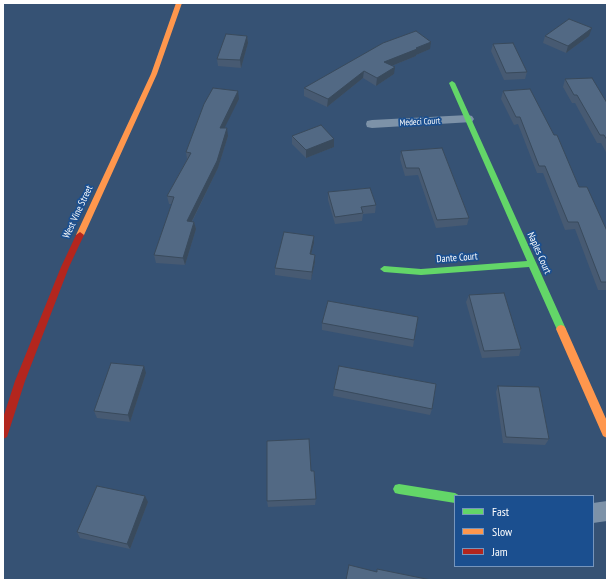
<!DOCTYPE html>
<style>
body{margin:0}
#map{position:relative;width:610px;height:583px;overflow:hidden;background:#365274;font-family:"PT Sans Narrow",sans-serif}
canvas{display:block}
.frame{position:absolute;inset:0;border:4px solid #fff;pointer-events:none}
.legend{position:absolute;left:454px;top:495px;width:140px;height:72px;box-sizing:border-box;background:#1b4f8f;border:1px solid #7695bc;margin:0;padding:5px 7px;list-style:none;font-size:12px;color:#fff}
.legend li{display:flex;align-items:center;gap:8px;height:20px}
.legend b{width:20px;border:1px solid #7695bc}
</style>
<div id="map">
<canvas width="610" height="583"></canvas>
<div class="frame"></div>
<ul class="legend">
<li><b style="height:5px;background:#63d668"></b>Fast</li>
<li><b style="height:5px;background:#ff974d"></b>Slow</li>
<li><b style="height:5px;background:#b3261e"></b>Jam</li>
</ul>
</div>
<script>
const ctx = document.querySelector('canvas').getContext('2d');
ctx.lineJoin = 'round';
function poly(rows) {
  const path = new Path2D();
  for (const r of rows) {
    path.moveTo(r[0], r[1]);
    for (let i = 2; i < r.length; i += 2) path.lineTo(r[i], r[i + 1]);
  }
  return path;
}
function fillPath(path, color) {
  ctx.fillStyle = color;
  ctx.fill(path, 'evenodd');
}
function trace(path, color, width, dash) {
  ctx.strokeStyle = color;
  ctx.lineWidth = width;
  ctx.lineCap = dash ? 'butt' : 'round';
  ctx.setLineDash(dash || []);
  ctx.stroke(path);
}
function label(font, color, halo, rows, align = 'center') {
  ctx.font = font + ' "PT Sans Narrow",sans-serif';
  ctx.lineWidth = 3.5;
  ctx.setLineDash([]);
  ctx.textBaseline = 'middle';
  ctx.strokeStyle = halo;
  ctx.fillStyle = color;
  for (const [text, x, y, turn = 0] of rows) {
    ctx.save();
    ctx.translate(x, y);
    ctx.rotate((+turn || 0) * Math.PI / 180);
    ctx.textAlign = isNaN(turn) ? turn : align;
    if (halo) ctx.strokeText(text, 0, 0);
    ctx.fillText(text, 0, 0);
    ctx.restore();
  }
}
fillPath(poly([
 [468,115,472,116,474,119,472,122,372,128,367,127,366,124,367,121,372,120,468,115],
 [607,501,607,521,593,523,593,503,607,501]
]), '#7d92a8');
fillPath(poly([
 [452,81,455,83,566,329,564,332,558,332,529,267,421,275,384,272,380,269,384,266,421,269,527,261,449,83,452,81],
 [399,484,455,493,460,496,455,496,455,503,399,494,395,493,393,489,395,485,399,484]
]), '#63d668');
fillPath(poly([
 [176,3,182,3,157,74,84,235,80,238,77,237,76,235,151,74,176,3],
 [561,325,564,326,566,329,607,421,607,438,603,436,556,329,558,326,561,325]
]), '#ff974d');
fillPath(poly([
 [80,232,84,235,69,267,25,381,8,434,7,437,3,439,3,418,15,381,61,267,76,235,80,232]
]), '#b3261e');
fillPath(poly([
 [247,36,248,43,241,68,218,66,217,59],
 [545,36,589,36,566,53,543,43],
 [493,44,527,72,525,79,504,80,491,51],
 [430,49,416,55,416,56,392,66,394,74,376,86,363,78,327,107,304,96,304,88],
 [565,79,607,103,607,154,601,143,597,143,575,103,572,103,563,87],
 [503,91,579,187,607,231,607,290,598,290,575,229,565,230,543,173,537,173,518,124,514,125,501,99],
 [239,99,224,128,228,136,218,168,192,222,194,222,196,229,185,265,156,263,154,255,172,204,169,204,167,196,187,159,186,152],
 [292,136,334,147,306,158,292,144],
 [442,148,469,218,467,225,436,228,418,175,405,176,400,159,401,151],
 [328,192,376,205,375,213,363,214,362,221,335,224,328,200],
 [314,243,311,255,315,262,311,280,275,275,275,268],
 [469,295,521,349,519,356,482,358,466,302],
 [418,317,413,347,322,330,322,323],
 [146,373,130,422,97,418,94,411],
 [498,386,549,439,545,445,503,443,496,392],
 [334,389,432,409,430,415,333,396],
 [316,499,315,505,268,507,267,501],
 [148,502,130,549,80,538,77,532]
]), '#475a72');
fillPath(poly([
 [592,28,589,36,566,53,568,46],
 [247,36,248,43,241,68,240,60],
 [431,42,430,49,416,55,416,56,384,69,384,62],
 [395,67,394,74,376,86,377,78],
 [364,71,363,78,327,107,328,99],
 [238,91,239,99,221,135,220,128],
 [227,128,228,136,218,168,188,229,187,221],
 [334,139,334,147,306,158,306,150],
 [194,222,196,229,185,265,183,258],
 [314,236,314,243,309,262,310,254],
 [315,255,315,262,311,280,312,272],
 [144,366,146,373,130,422,128,415],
 [145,496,148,502,130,549,127,544]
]), '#394a5c');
const building = poly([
 [569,19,592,28,568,46,545,36,569,19],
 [416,31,431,42,416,48,417,49,384,62,395,67,377,78,364,71,328,99,304,88,383,43,416,31],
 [226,34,247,36,240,60,217,59,226,34],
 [513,43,527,72,506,73,493,44,513,43],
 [592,78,607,103,607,140,604,135,600,135,577,95,574,95,565,79,592,78],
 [213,88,238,91,220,128,227,128,217,161,187,221,194,222,183,258,154,255,174,197,167,196,191,153,186,152,204,104,213,88],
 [530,89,554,135,557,135,579,187,587,187,607,231,607,282,601,282,578,222,568,222,545,166,539,166,520,117,516,117,503,91,530,89],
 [321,125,334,139,306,150,292,136,321,125],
 [442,148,469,218,437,220,419,168,406,168,401,151,442,148],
 [370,188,376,205,361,207,363,213,335,217,328,192,370,188],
 [284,232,314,236,310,254,315,255,312,272,275,268,284,232],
 [504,293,521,349,484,351,469,295,504,293],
 [328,301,418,317,414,340,322,323,328,301],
 [111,363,144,366,128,415,94,411,111,363],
 [339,366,436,384,432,409,334,389,339,366],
 [498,386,539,387,549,439,506,437,498,386],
 [309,439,311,471,314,471,316,499,267,501,267,441,309,439],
 [97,486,145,496,127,544,77,532,97,486],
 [349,565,377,572,377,569,431,580,346,580,349,565]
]);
fillPath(building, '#526984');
trace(building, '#394a5c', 1);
label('9px', '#fff', '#1b4f8f', [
 ["Medeci Court",420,122,-3]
]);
label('10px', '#fff', '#1b4f8f', [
 ["West Vine Street",78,212,-65],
 ["Naples Court",539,253,66],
 ["Dante Court",457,258,-4]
]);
</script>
